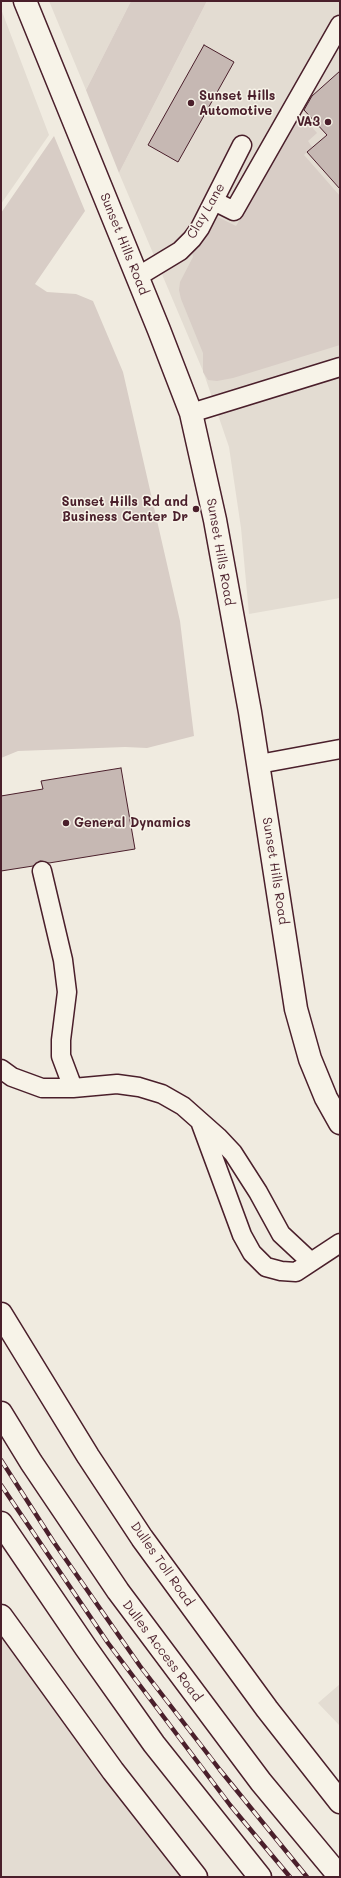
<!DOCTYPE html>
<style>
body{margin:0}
#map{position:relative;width:341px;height:1878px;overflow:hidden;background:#f0ebe0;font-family:Mali,sans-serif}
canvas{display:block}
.frame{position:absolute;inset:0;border:2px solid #4a1f2b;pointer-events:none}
</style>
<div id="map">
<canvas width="341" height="1878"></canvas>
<div class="frame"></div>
</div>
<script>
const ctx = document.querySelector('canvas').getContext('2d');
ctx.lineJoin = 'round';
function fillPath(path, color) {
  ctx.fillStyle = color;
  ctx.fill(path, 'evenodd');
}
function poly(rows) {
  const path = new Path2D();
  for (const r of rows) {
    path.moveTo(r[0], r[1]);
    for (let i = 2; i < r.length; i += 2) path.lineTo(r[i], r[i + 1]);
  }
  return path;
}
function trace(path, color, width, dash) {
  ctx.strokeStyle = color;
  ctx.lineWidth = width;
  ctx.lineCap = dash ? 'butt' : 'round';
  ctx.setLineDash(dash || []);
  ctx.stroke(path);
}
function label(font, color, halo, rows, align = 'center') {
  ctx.font = font + ' Mali,sans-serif';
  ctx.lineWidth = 3;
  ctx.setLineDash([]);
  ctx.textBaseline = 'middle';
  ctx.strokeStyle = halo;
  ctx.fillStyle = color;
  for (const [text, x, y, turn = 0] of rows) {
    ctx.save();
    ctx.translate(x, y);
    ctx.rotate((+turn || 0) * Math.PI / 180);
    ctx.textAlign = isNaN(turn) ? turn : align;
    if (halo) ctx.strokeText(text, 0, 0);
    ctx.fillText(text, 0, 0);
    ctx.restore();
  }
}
fillPath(poly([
 [49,1,131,1,86,90],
 [207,1,340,1,340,598,249,614,241,528,229,447,203,371,119,173],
 [1,9,49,135,1,204],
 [1,1612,200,1877,1,1877],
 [340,1684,340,1726,318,1703]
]), '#e3dcd2');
fillPath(poly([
 [131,1,207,1,119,173,86,90],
 [300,114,317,133,308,141,312,147,304,155,340,196,340,345,233,378,217,381,208,380,203,372,203,353,181,299,179,290,180,282,193,257,192,252,216,216,236,226],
 [54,136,85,211,35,284,47,292,76,294,93,301,123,372,180,621,194,736,147,748,125,747,18,751,1,758,1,213]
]), '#d8cdc6');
const building = poly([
 [204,45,234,62,178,162,148,145,204,45],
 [340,71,340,189,307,152,327,135,304,110,312,96,340,71],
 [121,768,135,849,49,863,40,861,33,866,1,871,1,796,43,789,41,781,121,768]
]);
fillPath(building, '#c6b8b3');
trace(building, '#4a1f2b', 1);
const minor = poly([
 [214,201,234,211,340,25],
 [137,277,180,251,192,239,200,228,242,145],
 [191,413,340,367],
 [259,764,340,749],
 [42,871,63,960,67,992,61,1040,61,1056,73,1088,117,1084,139,1087,162,1094,183,1106,218,1137,233,1153,258,1192,281,1234,311,1262],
 [1,1069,12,1077,42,1088,73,1088],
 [201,1124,242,1235,252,1253,266,1267,281,1271,296,1272,340,1243]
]);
const major = poly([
 [25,1,159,330,191,413,215,520,250,712,296,1009,310,1059,326,1098,340,1123]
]);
const highway = poly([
 [1,1314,88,1456,142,1538,267,1709,340,1802],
 [1,1413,31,1462,118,1591,261,1782,340,1877],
 [1,1523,86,1648,154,1744,260,1877],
 [1,1616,113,1771,196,1877]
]);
trace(minor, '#4a1f2b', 21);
trace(major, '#4a1f2b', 25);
trace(highway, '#4a1f2b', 25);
trace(minor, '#f7f3e8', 18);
trace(major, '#f7f3e8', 22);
trace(highway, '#f7f3e8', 22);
const rail = poly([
 [1,1460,53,1541,140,1666,220,1770,307,1877],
 [1,1485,108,1643,230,1805,290,1877]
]);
trace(rail, '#4a1f2b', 4.5);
trace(rail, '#f7f3e8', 3, [9]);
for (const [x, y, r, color] of [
 [191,103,4,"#4a1f2b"],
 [328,122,4,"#4a1f2b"],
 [196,509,4,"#4a1f2b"],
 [66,823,4,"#4a1f2b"]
]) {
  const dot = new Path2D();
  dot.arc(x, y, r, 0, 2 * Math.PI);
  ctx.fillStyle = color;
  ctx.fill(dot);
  trace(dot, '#f7f3e8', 1.5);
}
label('bold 13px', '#4a1f2b', '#f7f3e8', [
 ["Sunset Hills",199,96],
 ["Automotive",199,111],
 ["VA3",320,122,"right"],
 ["Sunset Hills Rd and",188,502,"right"],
 ["Business Center Dr",188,517,"right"],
 ["General Dynamics",74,823]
], 'left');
label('13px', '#4a1f2b', '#f7f3e8', [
 ["Clay Lane",206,211,-60],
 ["Sunset Hills Road",124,244,68],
 ["Sunset Hills Road",220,552,80],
 ["Sunset Hills Road",275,871,81],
 ["Dulles Toll Road",162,1564,55],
 ["Dulles Access Road",162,1651,53]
]);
</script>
